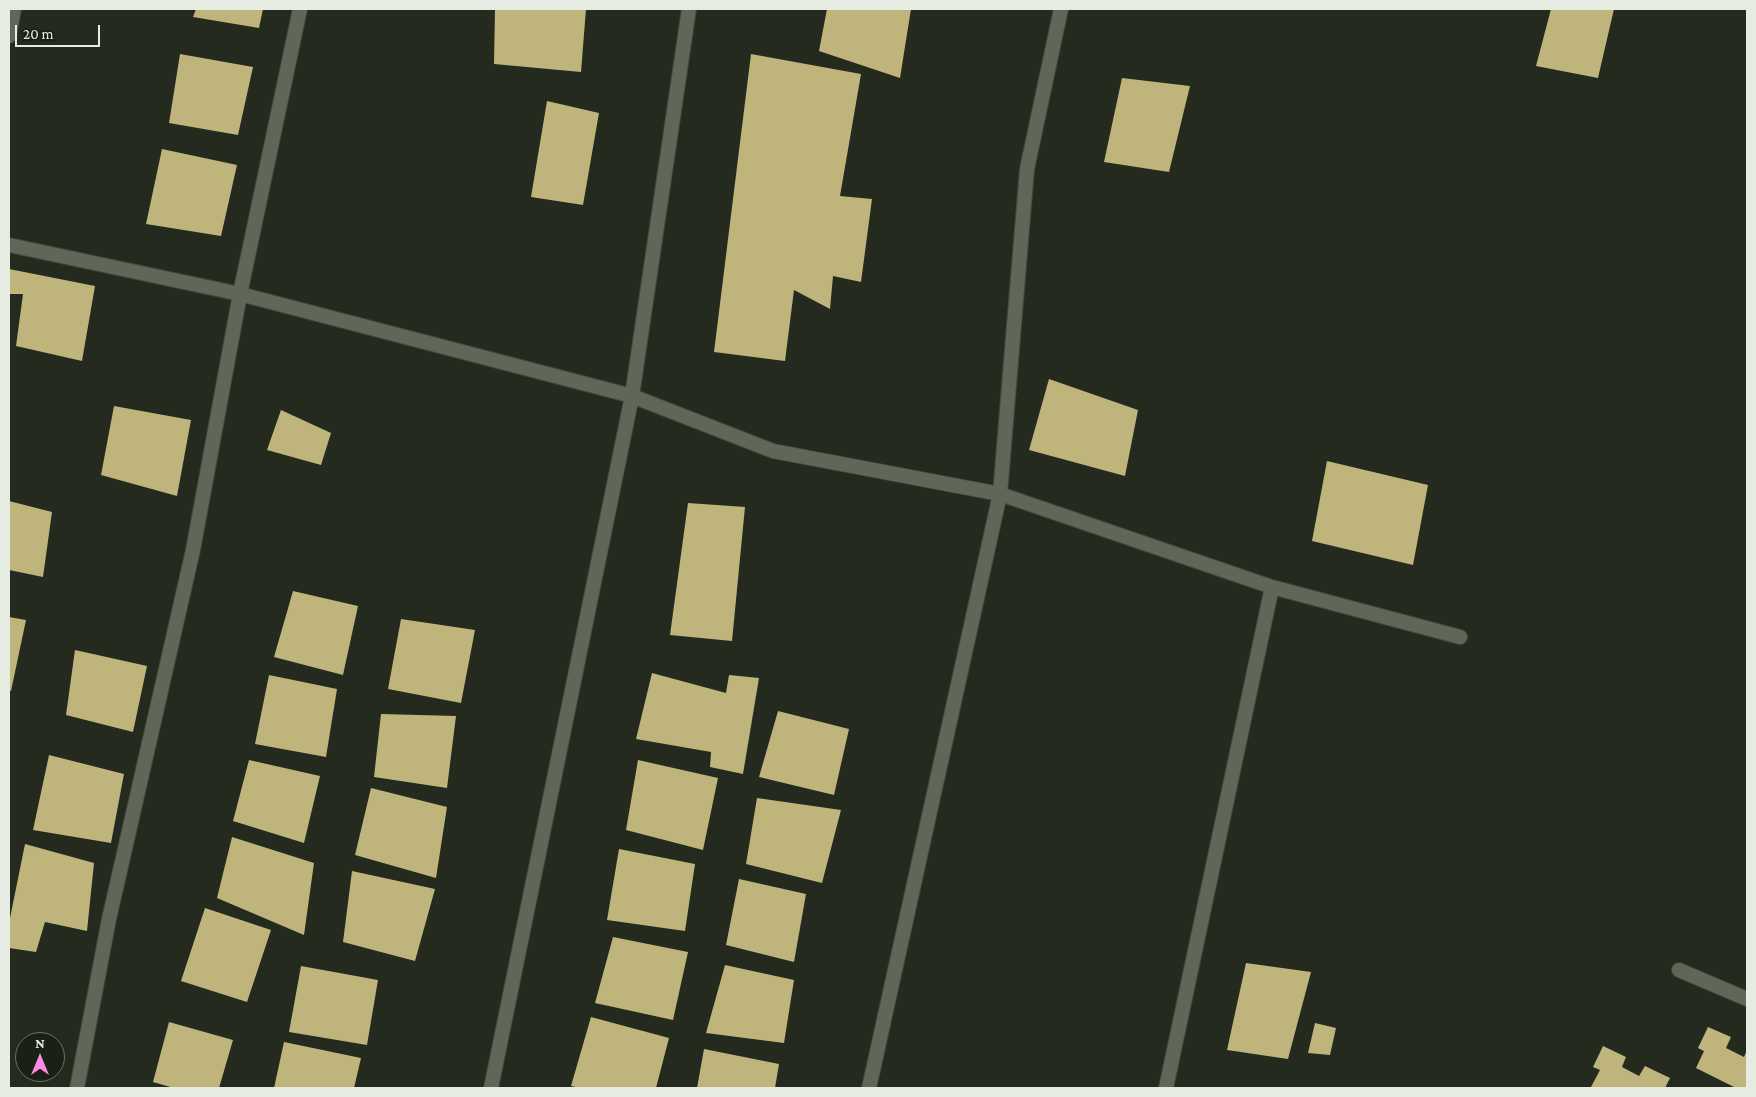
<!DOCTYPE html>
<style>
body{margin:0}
#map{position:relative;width:1756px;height:1097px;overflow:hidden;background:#242a1d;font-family:"Crimson Pro",serif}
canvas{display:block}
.frame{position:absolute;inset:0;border:10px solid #e7ece3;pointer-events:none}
.north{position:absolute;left:15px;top:1032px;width:50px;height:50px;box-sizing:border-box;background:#1a2114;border:1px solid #6c7267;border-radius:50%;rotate:0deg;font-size:14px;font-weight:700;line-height:20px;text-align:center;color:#e7ece3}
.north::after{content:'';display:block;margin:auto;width:18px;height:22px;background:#fb87e6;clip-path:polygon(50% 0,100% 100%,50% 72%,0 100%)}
.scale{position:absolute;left:15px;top:25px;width:85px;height:22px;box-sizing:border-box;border:2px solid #e7ece3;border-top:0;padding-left:6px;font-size:15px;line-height:18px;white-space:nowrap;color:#e7ece3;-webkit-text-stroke:4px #1a2114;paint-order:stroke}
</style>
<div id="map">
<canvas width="1756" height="1097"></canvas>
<div class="frame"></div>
<div class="north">N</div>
<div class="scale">20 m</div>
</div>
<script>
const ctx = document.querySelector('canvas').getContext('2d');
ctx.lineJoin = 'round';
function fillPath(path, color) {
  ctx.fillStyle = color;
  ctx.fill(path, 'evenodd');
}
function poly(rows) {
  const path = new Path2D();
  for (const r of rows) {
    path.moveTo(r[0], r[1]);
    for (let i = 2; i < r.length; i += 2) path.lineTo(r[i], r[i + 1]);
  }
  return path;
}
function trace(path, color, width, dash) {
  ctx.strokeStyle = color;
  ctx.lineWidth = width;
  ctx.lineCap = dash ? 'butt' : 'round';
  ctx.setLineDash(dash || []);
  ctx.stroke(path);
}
fillPath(poly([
 [196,9,263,9,259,28,193,17],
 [495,9,586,9,581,72,494,64],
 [827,9,911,9,900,78,819,51],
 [1551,9,1614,9,1598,78,1536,66],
 [180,54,253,67,238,135,169,123],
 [751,54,861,74,840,196,872,199,861,282,833,276,830,309,794,290,785,361,714,352],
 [1122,78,1190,86,1169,172,1104,162],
 [547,101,599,113,583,205,531,197],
 [162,149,237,165,221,236,146,224],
 [9,269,95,286,82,361,16,346,23,294,9,294],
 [1049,379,1138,410,1125,476,1029,450],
 [114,406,191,420,177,496,101,475],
 [281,410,331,433,321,465,267,450],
 [1327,461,1428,485,1413,565,1312,541],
 [9,501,52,512,43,577,9,570],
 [688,503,745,507,732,641,670,635],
 [293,591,358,606,343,675,274,657],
 [9,617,26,620,11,691,9,690],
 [401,619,475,630,461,703,388,689],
 [75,650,147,666,133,732,66,715],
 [652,673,726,693,729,675,759,678,743,774,710,767,711,752,636,739],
 [269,675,337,689,326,757,255,744],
 [778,711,849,729,834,795,759,777],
 [381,714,456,716,447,788,374,777],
 [49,755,124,774,111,843,33,830],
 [249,760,320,776,304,843,233,821],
 [638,760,718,778,703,850,626,830],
 [371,788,447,807,436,878,355,855],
 [757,798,841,810,822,883,746,864],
 [232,837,314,863,304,935,217,898],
 [25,844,94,863,87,931,45,922,36,952,9,948,9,923],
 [619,849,695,864,685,931,607,920],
 [352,871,435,889,415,961,343,942],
 [739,879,806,894,794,962,726,945],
 [205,908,271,930,247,1002,181,981],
 [613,937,688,952,673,1020,595,1003],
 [1246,963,1311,972,1288,1059,1227,1050],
 [725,965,794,980,784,1043,706,1033],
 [301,966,378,980,367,1045,289,1032],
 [591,1017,669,1038,656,1088,580,1088,571,1086],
 [169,1022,233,1040,219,1088,174,1088,153,1082],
 [1315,1023,1336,1028,1330,1055,1308,1053],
 [1708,1027,1731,1037,1726,1048,1744,1057,1747,1050,1747,1088,1736,1088,1696,1068,1704,1051,1698,1048],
 [284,1042,361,1058,354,1088,274,1088],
 [1603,1046,1626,1057,1622,1067,1639,1076,1645,1066,1670,1078,1665,1088,1591,1087,1600,1070,1593,1067],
 [704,1049,779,1064,775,1088,697,1088]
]), '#bfb47c');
const minor = poly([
 [1061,9,1027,169,1000,494,1272,587,1460,637],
 [9,36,14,9],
 [9,245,240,294,632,396,773,451,1000,494,869,1088],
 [1679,970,1747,999],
 [77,1088,109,919,193,550,240,294,300,9],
 [491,1088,632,396,689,9],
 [1166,1088,1272,587]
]);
trace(minor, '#41473c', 16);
trace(minor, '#5f6758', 14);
</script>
